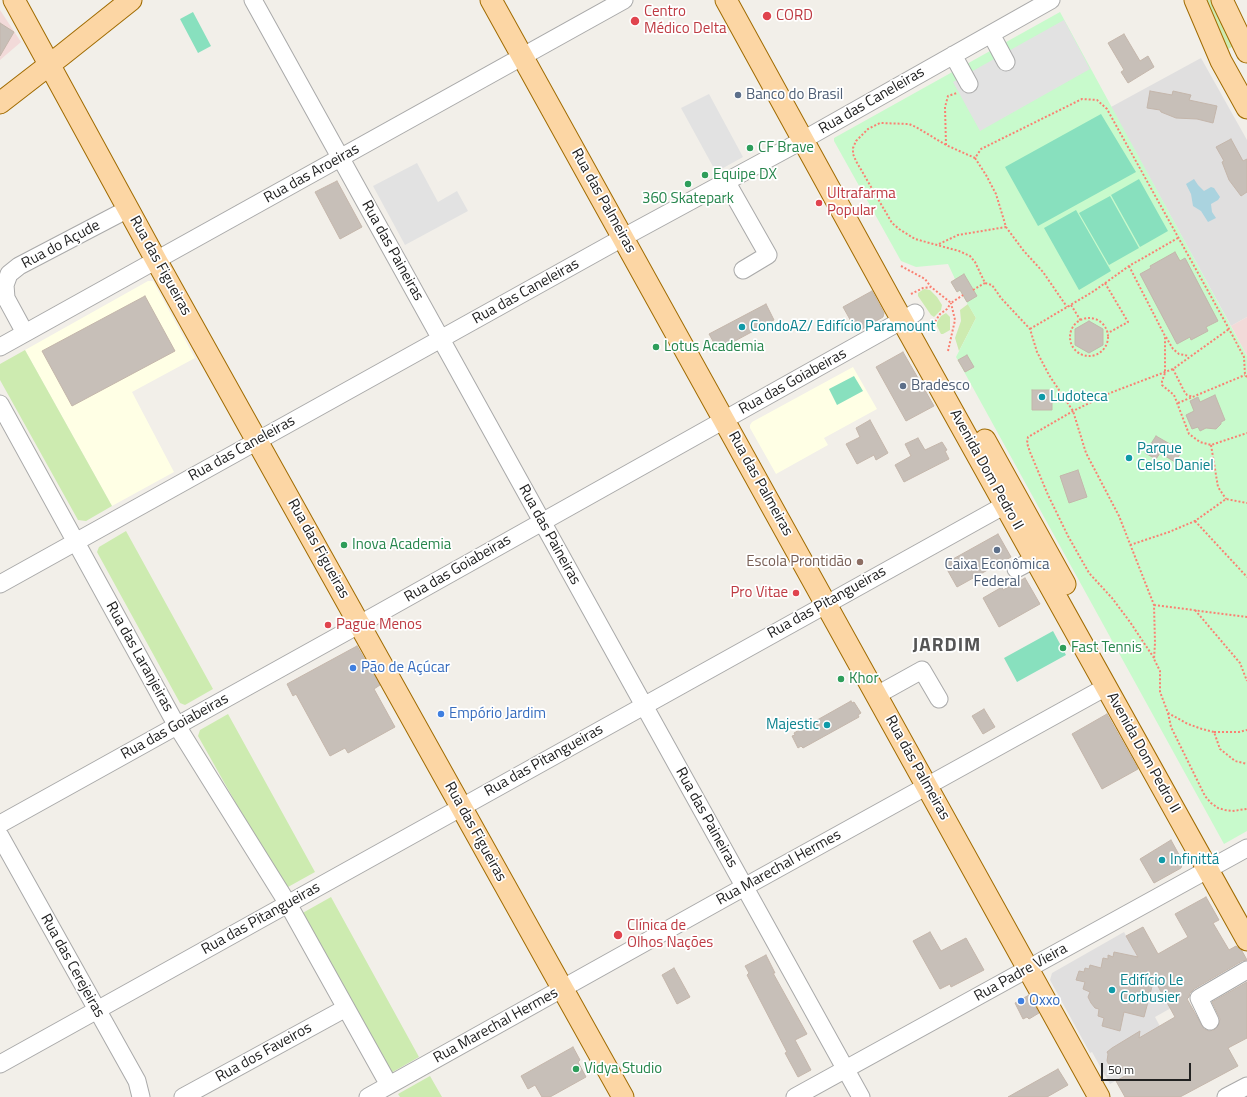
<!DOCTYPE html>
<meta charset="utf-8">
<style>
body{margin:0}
#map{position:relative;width:1247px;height:1097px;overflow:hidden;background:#f2efe9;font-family:"Titillium Web",sans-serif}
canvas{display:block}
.scale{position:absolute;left:1101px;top:1063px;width:90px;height:18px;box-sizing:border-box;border:2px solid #222;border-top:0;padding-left:5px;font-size:12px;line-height:14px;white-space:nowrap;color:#222;-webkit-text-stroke:3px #fff;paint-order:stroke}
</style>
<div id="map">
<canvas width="1247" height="1097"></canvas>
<div class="scale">50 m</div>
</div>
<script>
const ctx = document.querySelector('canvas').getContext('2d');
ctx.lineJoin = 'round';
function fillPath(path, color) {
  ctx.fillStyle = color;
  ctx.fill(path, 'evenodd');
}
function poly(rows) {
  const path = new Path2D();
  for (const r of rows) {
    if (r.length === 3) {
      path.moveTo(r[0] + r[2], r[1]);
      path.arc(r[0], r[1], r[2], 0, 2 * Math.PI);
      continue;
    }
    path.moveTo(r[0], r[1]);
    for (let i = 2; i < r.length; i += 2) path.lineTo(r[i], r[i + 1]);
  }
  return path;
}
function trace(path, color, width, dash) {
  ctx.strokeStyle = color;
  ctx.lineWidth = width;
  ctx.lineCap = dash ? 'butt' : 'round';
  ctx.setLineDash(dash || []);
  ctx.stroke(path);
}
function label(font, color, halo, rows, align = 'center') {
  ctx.font = font + ' "Titillium Web",sans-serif';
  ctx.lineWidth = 3.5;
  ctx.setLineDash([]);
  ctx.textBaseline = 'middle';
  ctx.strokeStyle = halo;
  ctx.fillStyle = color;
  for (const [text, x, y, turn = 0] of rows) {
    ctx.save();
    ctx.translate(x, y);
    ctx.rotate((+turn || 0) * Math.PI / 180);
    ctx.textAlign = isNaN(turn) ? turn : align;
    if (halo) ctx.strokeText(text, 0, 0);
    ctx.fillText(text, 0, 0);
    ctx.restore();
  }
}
fillPath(poly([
 [1201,58,1247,140,1247,317,1231,326,1111,107],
 [1124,932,1150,979,1153,977,1171,1008,1155,1017,1172,1049,1110,1084,1092,1052,1090,1053,1050,980,1052,973]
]), '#e0dfdf');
fillPath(poly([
 [0,10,21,42,0,60],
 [1247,317,1247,356,1231,326]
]), '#f2dad9');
fillPath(poly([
 [148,281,153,281,195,358,132,392,174,472,112,506,25,350],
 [853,367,877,409,824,438,828,445,776,474,750,428,750,425,752,422]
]), '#ffffe5');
fillPath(poly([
 [1202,0,1213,0,1234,46,1224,51],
 [924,289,930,290,937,297,942,305,941,310,934,317,931,315,918,296,918,293],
 [968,304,976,318,959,351,955,338,961,321,960,310],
 [946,313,950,317,950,330,943,334,941,334,936,324,941,316],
 [25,350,112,506,86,521,78,520,0,380,0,364],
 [126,531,213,689,185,705,180,703,97,552,99,547],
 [228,714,315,872,288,887,282,885,198,736,200,730],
 [331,897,419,1057,391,1073,299,915],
 [430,1076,442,1097,400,1097,398,1094]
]), '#cdebb0');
fillPath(poly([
 [1060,12,1247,356,1247,831,1224,844,956,357,976,318,960,291,957,292,951,282,955,279,948,264,916,267,901,261,834,141,834,138]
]), '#c8facc');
fillPath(poly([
 [193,12,211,46,198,53,180,19],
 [1101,114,1136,172,1038,226,1005,167],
 [1139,179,1168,231,1140,247,1111,195],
 [1110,196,1139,248,1109,265,1079,213],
 [1076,210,1111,271,1079,290,1044,228],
 [854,376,863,391,837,405,829,389],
 [1053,631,1066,655,1017,682,1004,658]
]), '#88e0be');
fillPath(poly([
 [1064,20,1090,69,980,131,953,82],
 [709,94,743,157,716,172,681,108],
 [417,163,438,202,457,191,468,211,405,245,373,186]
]), '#e2e2e2');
fillPath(poly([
 [1194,179,1198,185,1204,191,1211,187,1214,188,1220,197,1218,200,1211,204,1212,212,1216,218,1208,222,1201,211,1193,206,1191,194,1186,184]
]), '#aad3df');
const building = poly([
 [0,23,14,32,0,56,0,23],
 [1124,34,1140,61,1148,56,1154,67,1128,83,1121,72,1124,70,1108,43,1124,34],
 [1150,91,1172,95,1173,91,1191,95,1189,100,1217,106,1213,123,1197,119,1176,118,1161,112,1160,110,1147,108,1150,91],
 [1231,139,1243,161,1247,159,1247,192,1241,196,1229,180,1222,162,1224,161,1216,147,1231,139],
 [337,181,362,227,340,239,315,192,337,181],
 [1175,252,1180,261,1185,258,1218,321,1206,327,1208,331,1191,340,1190,337,1177,344,1140,274,1151,268,1150,266,1175,252],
 [964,274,977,296,967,302,960,290,957,292,951,282,964,274],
 [872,291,884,313,883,317,857,332,843,307,872,291],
 [145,296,175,351,72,406,42,351,145,296],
 [766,304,774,320,718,350,709,334,766,304],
 [1089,321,1103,329,1103,345,1089,353,1075,345,1075,329,1089,321],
 [903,352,934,406,906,421,876,367,903,352],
 [967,355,974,367,965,372,958,360,967,355],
 [1032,390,1052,390,1052,410,1032,410,1032,390],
 [1215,395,1225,420,1221,422,1221,424,1216,429,1206,428,1200,431,1198,427,1192,429,1186,415,1194,411,1190,401,1198,397,1200,402,1215,395],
 [870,420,888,453,876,460,874,455,857,464,846,444,860,437,856,428,870,420],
 [1156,436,1182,451,1175,462,1160,453,1156,459,1145,453,1156,436],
 [918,438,925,450,942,442,947,450,945,451,949,459,904,482,895,465,911,456,905,444,918,438],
 [1078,470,1087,497,1069,503,1060,476,1078,470],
 [998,534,1011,557,957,587,944,564,998,534],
 [1025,578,1040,604,999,627,983,598,1002,587,1003,590,1025,578],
 [357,646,380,685,374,689,395,727,348,753,345,748,330,756,296,694,293,696,287,684,357,646],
 [851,701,852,703,854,702,861,713,858,715,859,717,803,748,801,746,798,748,792,736,795,735,794,733,851,701],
 [984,709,995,727,983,734,972,716,984,709],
 [1107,714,1138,769,1102,789,1072,734,1107,714],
 [1171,840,1183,862,1181,868,1154,883,1140,859,1171,840],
 [1206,897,1219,920,1213,923,1229,950,1236,946,1242,951,1247,960,1242,961,1194,989,1190,993,1189,997,1187,999,1204,1029,1209,1031,1214,1030,1218,1026,1220,1019,1212,1002,1247,982,1247,1038,1228,1048,1238,1066,1180,1097,1125,1097,1116,1081,1132,1072,1110,1067,1107,1061,1108,1054,1107,1052,1112,1048,1140,1031,1139,1038,1175,1017,1154,979,1144,1017,1124,1012,1120,1031,1102,1026,1104,1018,1098,1016,1099,1009,1095,1008,1091,1003,1088,997,1090,992,1083,989,1085,982,1076,980,1079,971,1084,972,1085,968,1089,969,1090,965,1101,968,1103,958,1108,959,1108,955,1113,957,1114,952,1138,957,1126,936,1143,927,1158,954,1188,937,1175,914,1206,897],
 [930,932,941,951,966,938,984,970,951,987,950,984,940,989,913,941,930,932],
 [766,955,775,973,773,973,807,1034,795,1040,811,1070,798,1077,785,1053,787,1052,747,975,749,973,745,966,766,955],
 [674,968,690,997,677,1004,662,975,674,968],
 [1029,995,1039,1013,1029,1019,1027,1017,1023,1019,1015,1003,1029,995],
 [573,1047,580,1060,578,1062,586,1077,550,1097,542,1097,535,1085,528,1089,521,1076,573,1047],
 [1058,1069,1068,1085,1047,1097,1008,1097,1058,1069]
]);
fillPath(building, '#c7bfb8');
trace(building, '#c4b6ab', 1);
const minor = poly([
 [253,0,861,1097],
 [991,34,1006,62],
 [953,55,969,84],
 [726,181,768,255,743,270],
 [25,333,6,298,5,285,9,274,19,266,128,209],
 [0,347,624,0],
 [0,404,177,726,288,904,389,1085],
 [1016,569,1035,559],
 [0,584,624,237,803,140,1051,0],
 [877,695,922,670,939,699],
 [0,824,360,624,915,313],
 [0,836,137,1081,141,1097],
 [1210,1021,1199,998,1247,970],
 [0,1064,1005,505],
 [183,1097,346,1008],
 [368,1097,728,896,1106,687],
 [795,1097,1247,848],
 [1226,1097,1247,1086]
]);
const major = poly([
 [14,0,156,260,623,1097],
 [491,0,1099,1097],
 [726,0,893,304,1247,940],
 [1195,0,1221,61,1247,108],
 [1222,0,1247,52],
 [0,103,62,55,131,0],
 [985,440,1065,584]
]);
trace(minor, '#a9a9a9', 19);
trace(major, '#a06b00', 23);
trace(poly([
 [946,145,945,107,948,96,957,93],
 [975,158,986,175,996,194,1006,227,1023,250,1043,272,1067,307],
 [939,244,958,235,1006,227],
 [901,266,925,279,931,287],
 [1129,266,1165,336,1165,373,1162,381,1162,385,1174,395,1189,434,1200,442,1211,445,1247,433],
 [1105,283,1128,322,1108,333],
 [973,290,985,283],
 [911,294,923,288,931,287,951,303,963,295],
 [1071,305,1081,321],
 [1089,337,19],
 [933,325,940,314,947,309,951,303],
 [1030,329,1094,291,1129,266,1178,238],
 [1166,337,1173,349,1179,354,1189,356],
 [948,351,955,320,951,303],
 [1173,369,1184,391,1187,395,1193,397],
 [1247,377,1245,375,1244,357,1229,329,1107,109,1097,100,1082,99,981,149,975,158,946,145,916,127,909,124,880,123,868,129,856,141,853,148,853,154,856,161,892,223,899,229,915,239,959,251,970,256,975,262,985,283,992,285,1001,298,1030,329,1037,352,1049,375,1073,411,1086,453,1119,516,1154,605,1155,643,1154,659,1160,671,1160,692,1168,713,1188,724,1202,729,1214,732,1220,749,1235,761,1247,764],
 [1178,403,1245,375],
 [1211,445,1218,487,1226,499],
 [1195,521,1247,577],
 [1130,545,1169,532,1195,521,1226,499,1247,503],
 [1154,605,1247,617],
 [1195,610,1240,663,1247,681],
 [1154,658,1130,622,1112,598,1089,573,1068,536,1048,495,1030,452,1027,443,1028,437,1073,411,1110,393,1173,369,1229,329],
 [1168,713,1171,727,1205,796,1211,803,1218,808,1225,810,1232,811,1247,809],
 [1214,732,1239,732,1247,730]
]), '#fa8072', 2, [2, 2]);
trace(minor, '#fff', 17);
trace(major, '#fcd6a4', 21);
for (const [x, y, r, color] of [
 [767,16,5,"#e0444e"],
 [635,21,5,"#e0444e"],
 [738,95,4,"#5c6f8a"],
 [750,148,4,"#2e9e5b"],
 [705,175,4,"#2e9e5b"],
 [688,184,4,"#2e9e5b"],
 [819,203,4,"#e0444e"],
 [742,327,4,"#0f9aa8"],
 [656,347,4,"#2e9e5b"],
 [903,386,4,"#5c6f8a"],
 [1042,397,4,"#0f9aa8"],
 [1129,458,4,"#0f9aa8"],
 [344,545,4,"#2e9e5b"],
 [997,550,4,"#5c6f8a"],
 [860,562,4,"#8d6e63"],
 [796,593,4,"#e0444e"],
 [328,625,4,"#e0444e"],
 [1063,648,4,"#2e9e5b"],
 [353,668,4,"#3f7fe0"],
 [841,679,4,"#2e9e5b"],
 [441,714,4,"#3f7fe0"],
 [827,725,4,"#0f9aa8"],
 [1162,860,4,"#0f9aa8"],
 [618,935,5,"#e0444e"],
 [1112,990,4,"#0f9aa8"],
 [1021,1001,4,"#3f7fe0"],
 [576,1069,4,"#2e9e5b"]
]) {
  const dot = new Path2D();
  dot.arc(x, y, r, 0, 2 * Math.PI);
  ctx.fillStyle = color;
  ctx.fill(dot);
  trace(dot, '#fff', 1.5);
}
label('15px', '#be3a42', '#fff', [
 ["Centro",644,12],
 ["Médico Delta",644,29],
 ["CORD",776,16],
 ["Ultrafarma",827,194],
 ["Popular",827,211],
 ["Pro Vitae",788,593,"right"],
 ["Pague Menos",336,625],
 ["Clínica de",627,926],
 ["Olhos Nações",627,943]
], 'left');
label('15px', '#4e5e75', '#fff', [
 ["Banco do Brasil",746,95],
 ["Bradesco",911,386],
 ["Caixa Econômica",997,565,"center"],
 ["Federal",997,582,"center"]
], 'left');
label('15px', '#222', '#fff', [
 ["Rua das Caneleiras",872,101,-30],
 ["Rua das Aroeiras",312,174,-29],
 ["Rua das Palmeiras",603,201,61],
 ["Rua do Açude",61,245,-28],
 ["Rua das Paineiras",392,251,61],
 ["Rua das Figueiras",160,266,61],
 ["Rua das Caneleiras",526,292,-29],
 ["Rua das Goiabeiras",793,382,-29],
 ["Rua das Caneleiras",242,449,-29],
 ["Avenida Dom Pedro II",986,470,61],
 ["Rua das Palmeiras",760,484,61],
 ["Rua das Paineiras",549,535,61],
 ["Rua das Figueiras",318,549,61],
 ["Rua das Goiabeiras",458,569,-30],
 ["Rua das Pitangueiras",827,603,-29],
 ["Rua das Laranjeiras",139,657,61],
 ["Rua das Goiabeiras",175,727,-29],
 ["Avenida Dom Pedro II",1143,753,61],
 ["Rua das Pitangueiras",544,761,-29],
 ["Rua das Palmeiras",917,768,61],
 ["Rua das Paineiras",706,818,61],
 ["Rua das Figueiras",475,832,61],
 ["Rua Marechal Hermes",779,868,-29],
 ["Rua das Pitangueiras",261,919,-29],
 ["Rua das Cerejeiras",72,966,61],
 ["Rua Padre Vieira",1021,973,-29],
 ["Rua Marechal Hermes",496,1026,-29],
 ["Rua dos Faveiros",264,1053,-29]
]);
label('15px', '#27864d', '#fff', [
 ["CF Brave",758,148],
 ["Equipe DX",713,175],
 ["360 Skatepark",688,199,"center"],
 ["Lotus Academia",664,347],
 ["Inova Academia",352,545],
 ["Fast Tennis",1071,648],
 ["Khor",849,679],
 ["Vidya Studio",584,1069]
], 'left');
label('15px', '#0d838f', '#fff', [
 ["CondoAZ/ Edifício Paramount",750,327],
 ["Ludoteca",1050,397],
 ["Parque",1137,449],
 ["Celso Daniel",1137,466],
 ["Majestic",819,725,"right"],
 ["Infinittá",1170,860],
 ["Edifício Le",1120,981],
 ["Corbusier",1120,998]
], 'left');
label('15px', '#785e54', '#fff', [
 ["Escola Prontidão",852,562]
], 'right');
label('15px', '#366cbe', '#fff', [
 ["Pão de Açúcar",361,668],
 ["Empório Jardim",449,714],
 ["Oxxo",1029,1001]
], 'left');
ctx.letterSpacing = '1px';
label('bold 19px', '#555', '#fff', [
 ["JARDIM",947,646]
]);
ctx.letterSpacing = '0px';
</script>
